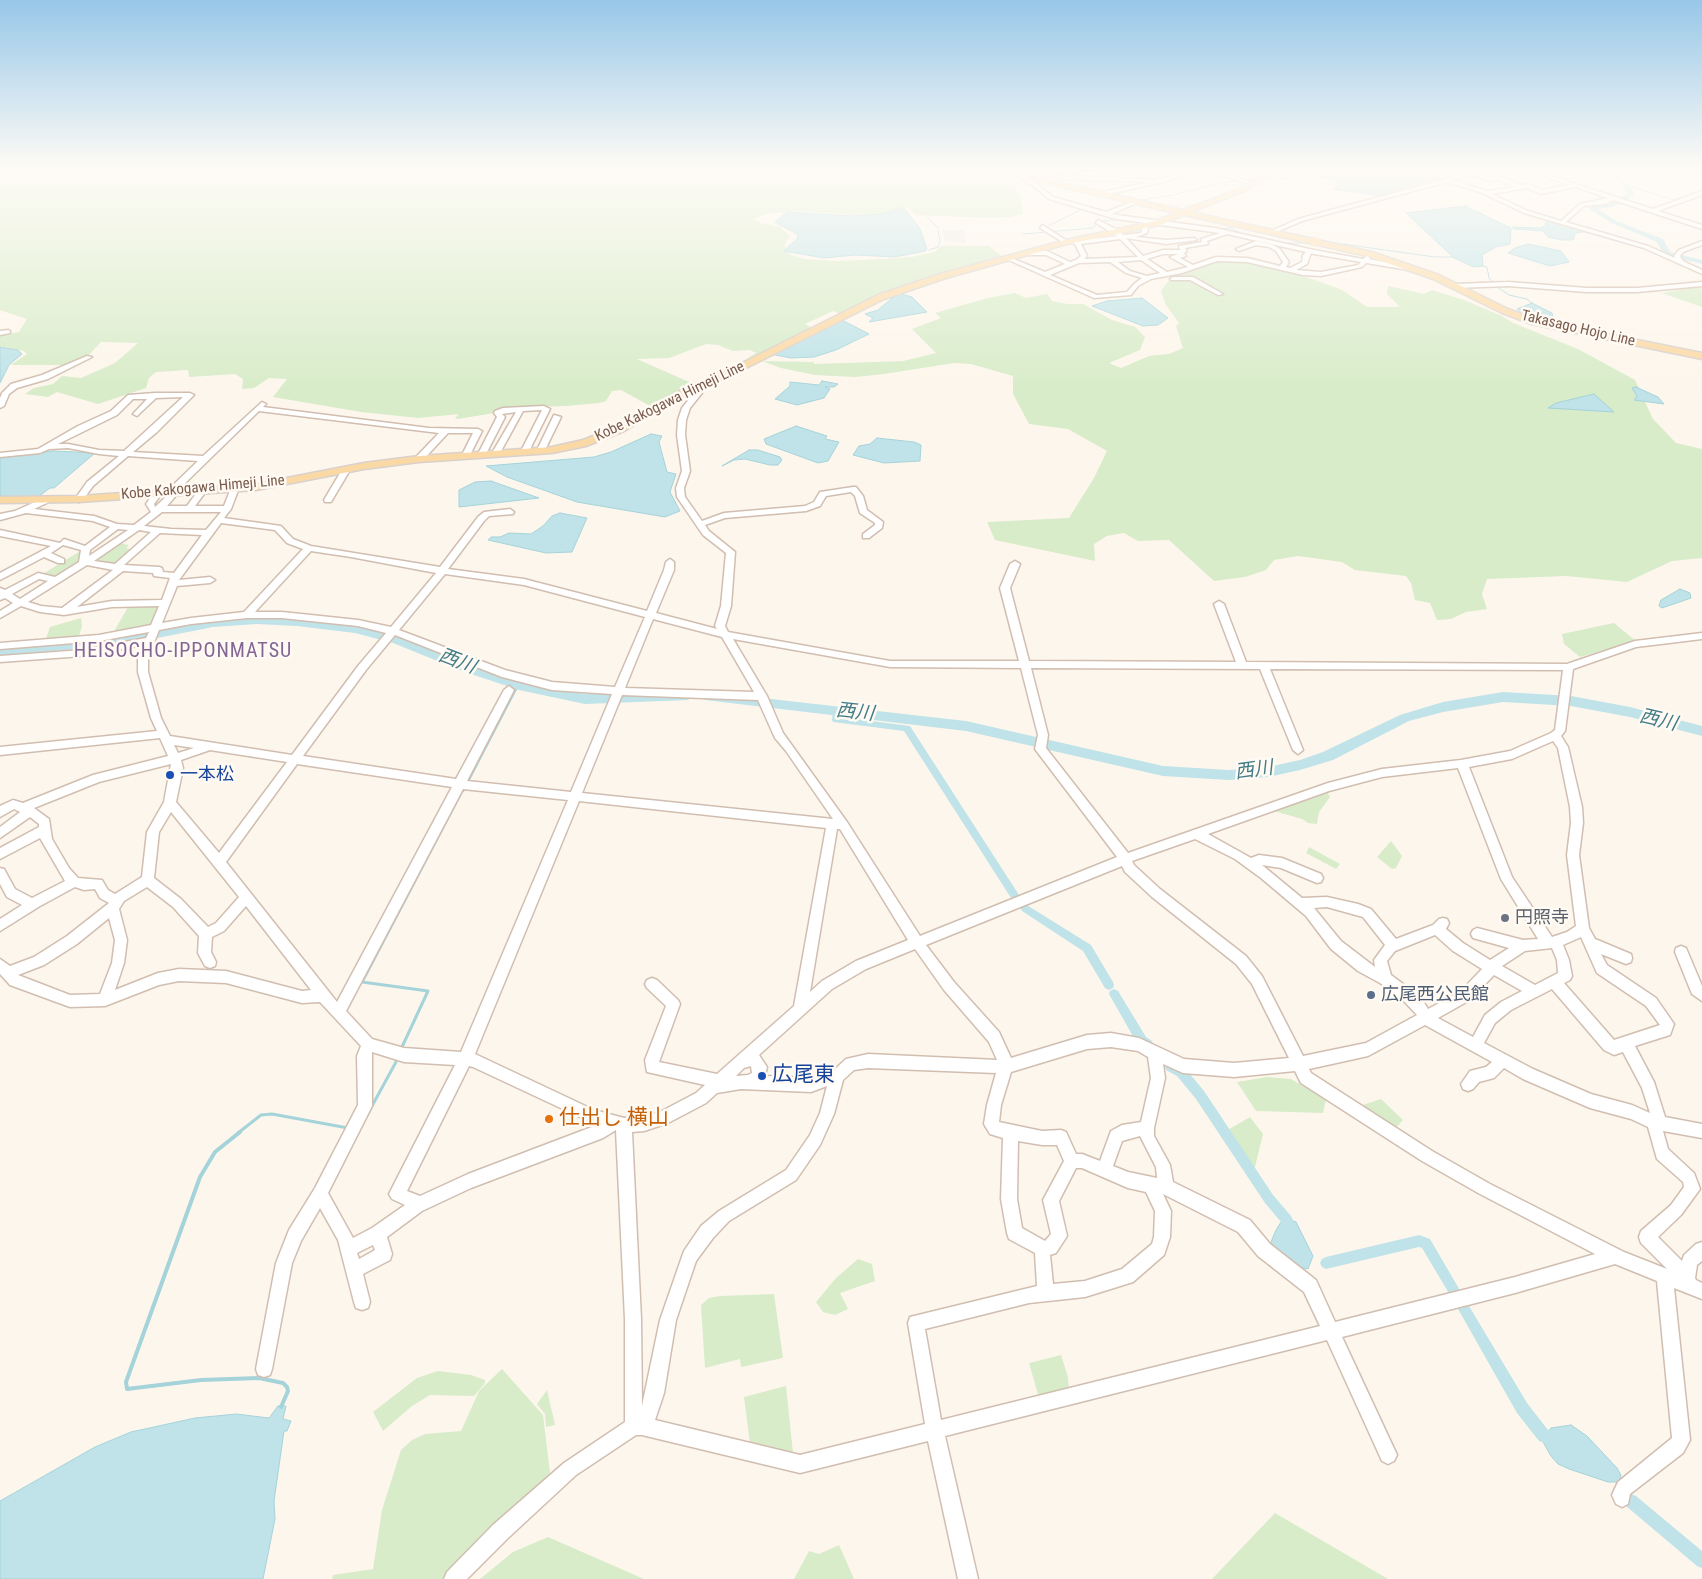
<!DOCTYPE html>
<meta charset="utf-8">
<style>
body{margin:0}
canvas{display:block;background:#fdf6ec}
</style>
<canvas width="1702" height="1579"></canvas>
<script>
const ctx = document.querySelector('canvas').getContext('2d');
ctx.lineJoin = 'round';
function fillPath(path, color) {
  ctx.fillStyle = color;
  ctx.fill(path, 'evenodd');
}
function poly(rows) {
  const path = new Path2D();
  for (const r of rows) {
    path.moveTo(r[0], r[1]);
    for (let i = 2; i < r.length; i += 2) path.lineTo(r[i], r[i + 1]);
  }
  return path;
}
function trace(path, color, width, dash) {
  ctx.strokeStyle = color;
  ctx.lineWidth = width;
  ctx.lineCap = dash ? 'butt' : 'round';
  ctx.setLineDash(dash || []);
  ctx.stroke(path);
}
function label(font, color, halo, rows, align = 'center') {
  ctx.font = font + ' "Roboto Condensed","Noto Sans JP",sans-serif';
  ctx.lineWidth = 5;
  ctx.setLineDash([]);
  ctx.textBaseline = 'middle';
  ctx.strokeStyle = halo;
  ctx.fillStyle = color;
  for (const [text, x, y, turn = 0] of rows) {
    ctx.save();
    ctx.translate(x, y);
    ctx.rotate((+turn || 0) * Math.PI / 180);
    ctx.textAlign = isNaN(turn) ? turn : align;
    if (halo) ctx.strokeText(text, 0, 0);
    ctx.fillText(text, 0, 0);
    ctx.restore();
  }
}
fillPath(poly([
 [942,230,965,230,966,243,944,241]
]), '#efe9e4');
fillPath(poly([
 [0,169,995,169,1009,178,1020,194,1023,214,1011,217,991,218,916,215,909,208,899,208,883,214,854,215,799,211,765,214,753,219,760,223,780,227,790,237,784,245,789,254,804,259,836,261,865,260,912,257,934,252,941,246,989,246,1004,258,903,287,840,314,833,311,805,324,812,328,746,363,742,362,756,353,750,350,733,351,718,345,706,344,669,358,637,359,689,382,682,390,652,407,621,390,612,391,606,401,599,403,566,406,504,408,494,413,458,419,455,418,459,414,418,418,361,412,273,397,287,379,269,378,254,388,242,389,243,379,235,374,189,377,188,370,156,372,149,378,146,388,98,404,57,392,48,397,25,394,34,388,53,384,62,376,81,378,115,363,138,343,101,342,88,356,65,365,11,365,27,354,24,351,0,346,0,335,19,332,27,319,0,310],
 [1232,260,1282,270,1312,279,1342,290,1367,307,1400,307,1387,294,1388,286,1424,294,1432,290,1464,300,1502,316,1513,323,1578,349,1635,380,1653,419,1676,443,1702,449,1702,558,1672,561,1627,582,1566,576,1487,579,1482,594,1487,609,1466,612,1451,619,1437,620,1430,603,1415,600,1411,583,1406,576,1355,570,1342,562,1298,556,1274,560,1266,570,1245,577,1214,581,1169,540,1138,541,1124,533,1107,536,1094,544,1095,561,995,540,987,522,1069,518,1094,478,1107,451,1068,429,1029,424,1013,394,1013,376,971,364,954,363,884,374,855,377,815,375,781,368,762,361,814,362,814,364,875,362,903,361,936,353,912,329,941,318,935,313,988,298,1015,293,1026,298,1047,294,1052,301,1067,304,1083,304,1112,320,1135,327,1145,337,1140,350,1109,363,1121,368,1149,356,1169,354,1183,348,1176,326,1179,323,1166,305,1161,291,1172,276,1216,261],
 [1696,287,1702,289,1702,307,1662,293],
 [118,543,129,545,126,548,134,550,118,566,91,561],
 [82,550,82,561,56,579,41,575],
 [157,606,159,607,153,626,112,635,128,607],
 [81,618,82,626,78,639,45,641,50,627],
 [1614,623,1636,641,1580,657,1564,644,1562,634],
 [1327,792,1330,797,1319,812,1317,824,1308,823,1302,819,1274,811],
 [1391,841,1402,856,1396,868,1392,869,1377,857],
 [1309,847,1340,864,1336,869,1306,853],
 [1267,1077,1291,1079,1312,1091,1326,1100,1323,1113,1256,1111,1237,1082],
 [1381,1099,1403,1120,1395,1129,1357,1107],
 [1250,1117,1263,1134,1254,1171,1226,1131],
 [858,1259,872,1264,875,1281,840,1293,848,1309,835,1315,823,1312,816,1302,836,1278],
 [774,1294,783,1358,741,1367,740,1359,705,1368,701,1305,709,1298,720,1296],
 [1061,1355,1068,1377,1069,1389,1039,1398,1029,1363],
 [502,1369,543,1415,550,1473,446,1579,332,1579,333,1575,373,1569,382,1510,401,1450,412,1440,425,1434,461,1431,479,1391],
 [438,1371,471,1375,485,1380,485,1383,474,1396,430,1395,412,1406,383,1431,373,1412,417,1378],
 [786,1386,793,1453,790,1454,750,1444,744,1397],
 [547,1390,555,1425,546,1427,545,1414,537,1404],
 [1275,1513,1388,1579,1212,1579],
 [548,1537,644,1579,480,1579,513,1552],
 [839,1545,854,1579,794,1579,809,1551,819,1554]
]), '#d8ecc9');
const water = poly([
 [1312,169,1448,169,1447,174,1432,183,1377,195,1333,189,1343,184,1323,177,1312,169],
 [1465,206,1511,228,1510,244,1496,247,1482,255,1483,266,1474,267,1454,258,1406,213,1465,206],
 [899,208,905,209,920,229,927,249,925,251,895,257,855,255,824,258,784,251,798,238,797,234,775,222,787,212,853,216,883,214,899,208],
 [1548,221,1555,221,1590,231,1575,233,1573,240,1562,240,1548,237,1543,231,1514,229,1512,227,1540,228,1547,225,1545,223,1548,221],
 [1528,244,1561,251,1569,262,1550,266,1508,253,1515,248,1528,244],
 [898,293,912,297,927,312,869,322,873,318,865,314,878,310,898,293],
 [1142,298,1168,318,1158,325,1143,326,1092,306,1107,301,1142,298],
 [1532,303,1552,313,1553,317,1542,320,1525,315,1517,309,1532,303],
 [840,319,869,334,836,350,814,357,791,358,770,354,840,319],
 [0,347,18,350,22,354,9,365,0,383,0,347],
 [822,381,838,384,834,387,825,387,830,389,824,398,797,405,775,399,790,386,790,382,819,385,822,381],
 [1636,387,1658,397,1664,404,1634,400,1637,396,1632,388,1636,387],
 [1594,394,1614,412,1548,408,1556,403,1594,394],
 [796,426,827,436,825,439,839,442,828,461,818,463,766,444,764,439,796,426],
 [651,434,662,436,659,442,667,472,676,474,670,492,680,511,665,517,577,502,507,477,486,466,594,457,611,452,651,434],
 [877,438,914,442,921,445,920,461,884,463,853,455,859,446,870,444,877,438],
 [749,450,758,450,780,457,782,460,778,465,770,465,745,459,734,460,722,466,749,450],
 [54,451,95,453,54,488,50,488,38,497,0,496,0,456,54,451],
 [491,481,539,498,459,507,459,490,475,482,491,481],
 [560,513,587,518,572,552,546,553,488,540,491,537,500,537,509,533,531,534,543,526,552,516,560,513],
 [1680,589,1690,593,1691,598,1662,608,1659,606,1661,600,1680,589],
 [1288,1219,1296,1222,1313,1256,1308,1269,1299,1267,1273,1248,1271,1242,1276,1230,1281,1222,1288,1219],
 [278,1406,286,1406,283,1419,291,1421,287,1431,284,1431,274,1501,275,1519,263,1579,0,1579,0,1501,95,1447,131,1432,195,1418,236,1414,269,1418,278,1406],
 [1571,1425,1587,1436,1617,1468,1621,1475,1619,1482,1608,1482,1569,1469,1558,1464,1551,1456,1543,1442,1544,1436,1551,1428,1571,1425]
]);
fillPath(water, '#bfe3e8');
trace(water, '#a5d3da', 1);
trace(poly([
 [1034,169,1044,176,1046,181],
 [1682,169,1702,175],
 [1270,179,1323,177],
 [1242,180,1260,178],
 [1219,183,1238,180],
 [1627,185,1674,200,1702,190],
 [1176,194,1217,184],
 [1141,200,1173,195],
 [1112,213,1134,205],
 [927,217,938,228],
 [1103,221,1121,219],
 [1191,225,1207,227],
 [1151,226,1175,227],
 [1046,227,1083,209],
 [1220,229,1231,228,1245,235],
 [1585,232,1652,251],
 [1023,234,1093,228,1097,223],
 [1258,238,1273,242],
 [1321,241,1435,257,1454,257],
 [1281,243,1313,243],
 [929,250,938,247,940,241,938,230],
 [1483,266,1487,267,1489,278,1496,286,1509,295,1527,299,1532,303]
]), '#a5d3da', 1);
trace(poly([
 [463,791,518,685]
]), '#a5d3da', 2.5);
trace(poly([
 [402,1047,428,991,362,982,463,789],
 [360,1128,396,1062],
 [238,1133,261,1115,272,1114,348,1128]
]), '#a5d3da', 3);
trace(poly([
 [240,1132,215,1152,200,1177,126,1382,127,1389,201,1380,259,1378,283,1383,287,1387,288,1391,281,1407]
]), '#a5d3da', 4);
fillPath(poly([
 [837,708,841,711,840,717,910,726,1019,895,1021,898,1019,901,1016,902,1013,901,904,731,833,722,832,720,833,711,837,708],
 [1025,904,1091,945,1113,982,1114,985,1113,988,1109,990,1105,988,1083,951,1022,911,1020,908,1022,905,1025,904],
 [1114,989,1118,991,1146,1037,1152,1041,1153,1045,1152,1049,1148,1050,1138,1045,1109,994,1110,991,1114,989],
 [1170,1061,1185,1068,1204,1091,1273,1195,1291,1216,1293,1220,1290,1233,1286,1235,1282,1233,1280,1229,1281,1222,1265,1203,1196,1099,1177,1076,1166,1070,1165,1066,1166,1062,1170,1061],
 [1419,1235,1430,1239,1458,1287,1460,1291,1458,1295,1454,1297,1450,1295,1422,1248,1419,1247,1326,1269,1322,1267,1320,1263,1322,1259,1326,1257,1419,1235],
 [1462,1299,1466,1301,1527,1403,1548,1430,1559,1434,1561,1439,1559,1444,1554,1446,1539,1441,1517,1413,1458,1309,1456,1305,1458,1301,1462,1299],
 [1631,1494,1636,1496,1702,1551,1702,1568,1697,1566,1626,1506,1624,1501,1626,1496,1631,1494]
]), '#bfe3e8');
fillPath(poly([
 [1609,169,1622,172,1619,178,1628,183,1634,195,1613,207,1598,209,1616,221,1663,239,1670,252,1702,260,1702,264,1664,255,1657,242,1612,223,1589,209,1589,207,1609,204,1627,194,1623,185,1612,178,1616,173,1609,169],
 [257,616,355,625,401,637,470,665,524,683,585,694,688,692,694,696,688,700,585,704,519,690,462,671,393,643,355,633,297,626,257,624,213,627,117,646,0,655,0,647,117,638,213,619,257,616],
 [709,692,966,721,1163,766,1229,770,1268,767,1300,760,1323,752,1400,715,1443,702,1503,692,1571,696,1630,707,1702,726,1702,736,1630,717,1571,706,1503,702,1443,712,1409,721,1333,760,1300,770,1268,777,1229,780,1163,776,966,731,705,700,703,697,709,692]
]), '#bfe3e8');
const minor = poly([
 [1033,169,1043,169,1021,175,1036,183,1053,197,1106,212,1134,201,1139,202,1112,214,1117,215,1215,228,1314,250,1363,259,1367,256,1370,258,1369,259,1412,268,1409,270,1366,263,1362,267,1321,276,1303,275,1247,262,1217,261,1182,273,1151,279,1138,286,1131,295,1094,298,1004,258,1009,257,1045,272,1065,264,1046,255,1025,255,1022,253,1023,252,1047,251,1070,262,1076,260,1081,256,1075,244,1070,242,1070,240,1078,241,1117,236,1096,223,1098,220,1118,230,1123,235,1141,233,1143,225,1146,223,1149,225,1147,233,1136,237,1166,240,1194,238,1197,240,1166,244,1126,238,1143,256,1163,250,1180,250,1179,246,1202,242,1201,239,1220,233,1116,219,1049,199,1032,185,1013,174,1033,169],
 [1227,234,1306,252,1303,255,1302,262,1290,268,1286,267,1289,262,1280,249,1273,245,1256,241,1236,249,1239,251,1256,245,1269,247,1276,251,1283,262,1280,266,1247,258,1216,257,1193,265,1180,258,1186,256,1184,253,1187,251,1185,248,1208,244,1207,241,1227,234],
 [1120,239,1138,257,1084,259,1087,256,1081,244,1120,239],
 [1311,253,1314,254,1361,262,1358,265,1321,272,1296,270,1307,264,1311,253],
 [1163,254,1178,254,1170,257,1188,267,1167,272,1147,259,1163,254],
 [1141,260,1160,273,1147,276,1130,271,1118,262,1141,260],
 [1110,262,1126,273,1142,278,1134,284,1127,292,1097,295,1050,275,1079,263,1110,262],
 [1141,169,1158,172,1161,169,1167,169,1159,176,1141,169],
 [1190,169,1198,169,1167,181,1101,196,1099,193,1148,182,1061,179,1052,180,1053,183,1050,185,1046,179,1061,175,1158,180,1190,169],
 [1204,169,1212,169,1257,184,1252,185,1204,169],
 [1482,169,1491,169,1478,173,1489,177,1501,177,1522,185,1528,184,1542,190,1569,185,1521,169,1529,169,1653,209,1702,191,1702,195,1658,211,1702,225,1702,229,1613,200,1605,204,1584,206,1566,222,1648,246,1675,258,1674,256,1679,250,1702,241,1702,245,1683,252,1680,256,1683,261,1702,270,1702,274,1644,248,1524,213,1480,192,1447,182,1302,221,1274,233,1269,232,1298,219,1482,169],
 [1473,175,1489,181,1498,180,1515,187,1487,191,1452,180,1473,175],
 [1575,187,1608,198,1580,204,1561,221,1528,211,1492,194,1527,188,1541,194,1575,187],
 [1042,225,1044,226,1069,242,1064,243,1040,228,1042,225],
 [1173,277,1193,277,1223,294,1218,295,1190,280,1171,280,1170,279,1173,277],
 [1508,282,1587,288,1637,288,1702,282,1702,286,1637,292,1587,292,1508,286,1456,288,1453,286,1456,284,1508,282],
 [8,330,10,331,10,333,0,335,0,331,8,330],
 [87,356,92,357,48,379,17,388,9,394,4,406,0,408,0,398,2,393,11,384,42,375,87,356],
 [695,384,701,384,702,393,690,408,686,420,685,435,690,471,684,488,685,497,702,521,724,513,805,506,814,502,820,492,853,487,856,487,863,496,867,510,883,522,882,528,869,538,863,538,863,534,875,525,875,523,860,513,855,496,851,492,826,496,820,506,806,511,725,518,705,525,709,531,735,552,731,606,725,626,728,632,890,661,1019,661,1000,588,1010,564,1015,561,1020,564,1010,588,1029,661,1236,662,1214,604,1219,601,1224,604,1246,662,1567,664,1635,641,1702,633,1702,639,1636,647,1573,669,1565,731,1561,736,1568,747,1582,807,1583,823,1579,855,1589,928,1595,939,1631,954,1632,958,1631,962,1626,964,1601,954,1607,965,1656,998,1674,1024,1670,1035,1635,1046,1654,1082,1665,1117,1702,1124,1702,1138,1663,1131,1668,1149,1694,1173,1700,1189,1681,1215,1658,1237,1682,1261,1684,1255,1696,1244,1702,1242,1702,1261,1697,1265,1695,1278,1696,1280,1702,1283,1702,1299,1674,1288,1690,1440,1683,1453,1630,1494,1628,1504,1622,1507,1616,1504,1612,1495,1618,1482,1672,1438,1657,1281,1615,1264,1515,1293,1342,1337,1397,1455,1394,1461,1388,1464,1382,1461,1327,1340,945,1436,978,1579,958,1579,928,1441,800,1473,642,1435,636,1435,576,1475,507,1539,467,1579,444,1579,447,1572,493,1525,564,1463,625,1422,625,1319,616,1130,603,1138,471,1188,422,1211,387,1237,392,1254,390,1260,363,1274,370,1302,368,1308,362,1310,356,1308,354,1302,338,1240,320,1208,301,1241,292,1263,272,1369,270,1375,264,1377,258,1375,256,1369,276,1263,289,1230,315,1188,358,1105,357,1056,361,1046,320,1002,302,1003,226,983,179,981,159,985,105,1006,70,1007,10,985,0,974,0,959,10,966,34,957,67,936,109,903,100,898,95,889,84,890,75,887,40,906,0,931,0,919,22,905,7,897,0,884,0,868,4,869,15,889,32,898,65,881,40,838,0,859,0,848,39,827,39,824,30,817,0,838,0,827,20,812,14,809,0,817,0,806,13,800,23,803,93,775,168,756,160,738,0,755,0,747,157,731,151,718,138,672,138,658,143,645,83,656,0,662,0,656,83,650,146,638,149,632,99,641,0,649,0,643,99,635,151,625,159,606,112,607,64,615,40,612,21,606,0,618,0,611,13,603,5,598,0,600,0,588,5,590,38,573,55,577,79,562,81,550,63,545,51,553,64,559,64,563,58,563,44,557,0,580,0,573,51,546,0,536,0,530,60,543,64,539,85,546,110,527,93,521,26,513,0,520,0,514,15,511,46,497,49,498,49,502,34,509,94,516,117,524,134,525,151,512,146,504,156,490,162,490,163,492,154,504,155,507,170,493,168,491,169,489,198,461,128,456,93,486,82,501,79,502,75,499,87,482,119,456,99,454,68,448,49,449,40,453,0,457,0,453,38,449,78,426,111,411,128,395,155,393,190,393,194,395,157,432,133,452,203,456,262,402,266,404,263,407,429,428,478,429,482,431,469,457,462,455,473,433,448,433,422,461,419,461,415,459,416,457,439,433,259,411,179,489,180,491,167,506,187,506,200,488,203,488,207,490,195,506,224,506,231,488,235,486,239,488,231,509,224,518,281,526,293,539,311,546,440,567,478,517,484,512,510,509,514,512,513,514,489,516,484,521,448,569,524,579,647,611,664,570,666,562,670,559,674,562,674,570,656,613,717,629,715,626,721,606,726,553,703,535,677,497,676,488,682,471,677,435,678,420,682,408,694,393,695,384],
 [183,397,124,451,99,450,68,444,58,444,117,415,133,399,147,399,133,414,137,416,156,398,183,397],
 [162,512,221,512,206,530,171,529,144,526,162,512],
 [221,523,275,530,287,543,303,549,244,612,191,618,162,623,177,586,210,583,215,580,210,577,179,580,221,523],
 [118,529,128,530,89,556,90,550,118,529],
 [139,530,151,532,115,564,94,561,139,530],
 [160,533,202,535,174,573,163,572,162,568,159,567,124,565,160,533],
 [311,551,351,557,436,573,391,627,358,620,282,612,255,612,311,551],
 [87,565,113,570,62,608,41,606,28,602,87,565],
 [123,571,153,573,154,576,170,578,162,600,112,601,77,607,123,571],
 [445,574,524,585,645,617,615,687,552,682,505,670,399,630,445,574],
 [39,579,48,581,20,599,12,594,39,579],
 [247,618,282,618,358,626,386,633,358,666,292,755,170,736,161,718,148,672,148,658,159,630,191,624,247,618],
 [653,619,722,637,754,692,625,688,653,619],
 [395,635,502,677,552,690,612,694,571,792,467,781,514,690,509,686,504,690,456,779,303,756,366,670,395,635],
 [733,639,890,667,1021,668,1038,735,1035,749,1117,857,920,936,847,822,783,733,767,696,733,639],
 [1031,668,1260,669,1293,750,1298,754,1303,750,1270,669,1563,670,1555,730,1551,733,1510,751,1461,760,1382,769,1328,783,1128,853,1046,748,1048,735,1031,668],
 [622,695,758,700,775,738,786,751,833,819,582,793,622,695],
 [1553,741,1558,748,1570,807,1571,823,1567,855,1576,926,1567,932,1552,937,1512,877,1469,767,1512,759,1553,741],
 [174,745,194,748,178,753,174,745],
 [210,750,287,762,219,853,176,802,183,768,181,760,210,750],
 [171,764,164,802,147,832,142,877,115,894,108,890,102,880,78,878,69,868,52,839,49,819,34,808,99,782,171,764],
 [297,764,452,787,337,1002,226,862,297,764],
 [1458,768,1501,879,1538,939,1523,940,1477,928,1473,930,1471,934,1473,938,1509,948,1490,960,1463,943,1446,929,1449,923,1447,919,1443,918,1439,919,1433,925,1396,939,1371,909,1358,904,1327,897,1302,898,1262,865,1281,868,1317,883,1321,882,1323,878,1321,874,1282,858,1259,855,1251,858,1208,834,1329,791,1382,777,1458,768],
 [463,789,568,800,461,1052,404,1048,372,1039,346,1011,463,789],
 [579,801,826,828,794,1006,717,1074,659,1062,680,1004,678,1000,657,980,652,978,647,980,645,984,647,988,666,1006,645,1060,647,1072,705,1085,696,1093,660,1112,644,1117,624,1118,594,1110,475,1054,579,801],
 [171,812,239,897,216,923,208,927,181,899,154,878,159,832,171,812],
 [837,829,840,829,908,940,856,961,822,981,810,992,837,829],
 [1195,839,1235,859,1261,878,1306,916,1331,949,1358,971,1380,983,1401,998,1417,1015,1366,1043,1303,1056,1262,976,1246,956,1160,889,1134,865,1132,861,1195,839],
 [1122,866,1125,872,1152,897,1236,964,1252,984,1289,1058,1234,1063,1184,1059,1139,1038,1111,1033,1087,1035,1011,1058,999,1032,954,982,926,945,1122,866],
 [147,887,173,907,199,936,198,953,205,966,210,968,215,966,216,962,211,952,212,937,224,931,246,906,311,990,302,991,226,971,179,969,158,973,115,990,124,963,127,940,119,909,124,901,147,887],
 [1327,907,1363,917,1385,945,1374,960,1375,967,1341,941,1314,908,1327,907],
 [109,918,115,940,112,963,100,994,70,995,18,975,44,965,77,944,109,918],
 [1435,935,1453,951,1482,969,1460,992,1428,1009,1423,1001,1411,990,1391,975,1387,961,1395,951,1435,935],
 [1581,937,1597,973,1646,1006,1660,1025,1614,1040,1564,983,1570,980,1572,976,1569,960,1563,945,1581,937],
 [1552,948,1557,960,1558,973,1535,985,1502,966,1525,951,1552,948],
 [915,949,944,990,989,1042,997,1060,868,1054,846,1059,833,1071,811,1078,765,1076,767,1067,759,1055,832,989,866,969,915,949],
 [1494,975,1522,991,1501,1002,1485,1015,1473,1037,1438,1018,1470,1000,1494,975],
 [1552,989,1604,1050,1614,1055,1623,1052,1642,1088,1650,1113,1632,1105,1591,1094,1533,1069,1484,1043,1495,1023,1511,1010,1552,989],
 [1425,1025,1492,1062,1486,1067,1470,1071,1461,1084,1463,1089,1468,1091,1473,1089,1479,1082,1494,1078,1504,1068,1523,1079,1590,1108,1631,1119,1648,1127,1657,1159,1683,1182,1684,1187,1671,1205,1641,1231,1639,1237,1641,1243,1667,1269,1624,1252,1490,1184,1432,1151,1311,1073,1309,1069,1368,1056,1425,1025],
 [1111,1047,1138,1051,1148,1057,1151,1078,1141,1122,1122,1125,1111,1131,1100,1161,1082,1154,1076,1154,1066,1132,1061,1130,1042,1131,999,1122,1001,1105,1011,1072,1087,1049,1111,1047],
 [372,1052,404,1062,455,1065,389,1194,392,1199,405,1205,372,1228,353,1238,328,1193,372,1106,372,1052],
 [1163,1064,1183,1073,1234,1077,1295,1071,1301,1083,1422,1161,1480,1194,1595,1254,1515,1277,1335,1322,1316,1280,1270,1244,1250,1220,1173,1182,1170,1165,1154,1136,1154,1128,1165,1078,1163,1064],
 [469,1066,473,1067,597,1125,468,1174,420,1196,407,1191,469,1066],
 [751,1066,752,1073,748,1075,736,1076,744,1068,751,1066],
 [868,1068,996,1073,987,1105,984,1124,990,1134,1003,1138,1001,1199,1007,1233,1009,1239,1035,1253,1037,1286,910,1317,908,1323,925,1424,800,1455,655,1420,664,1393,676,1320,696,1261,713,1238,729,1221,796,1180,820,1145,834,1114,843,1080,854,1070,868,1068],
 [827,1086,820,1113,810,1135,786,1170,719,1211,701,1226,684,1251,660,1320,642,1406,641,1319,632,1132,644,1131,668,1123,706,1103,717,1093,741,1089,811,1092,827,1086],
 [1140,1136,1156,1167,1157,1178,1128,1172,1113,1166,1122,1141,1140,1136],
 [1018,1141,1042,1145,1057,1145,1064,1161,1043,1200,1051,1234,1045,1241,1022,1228,1017,1199,1018,1141],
 [1076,1168,1082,1168,1128,1188,1146,1192,1155,1211,1154,1237,1152,1244,1122,1269,1085,1281,1053,1284,1050,1255,1056,1253,1067,1236,1059,1201,1076,1168],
 [1163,1194,1238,1232,1258,1256,1304,1292,1320,1326,941,1420,925,1329,1029,1303,1085,1297,1133,1282,1164,1255,1170,1237,1171,1211,1163,1194],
 [373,1245,375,1250,359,1259,357,1253,373,1245],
 [544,406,550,409,528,453,521,451,542,410,523,411,500,453,496,455,492,453,516,412,502,414,505,417,486,454,479,456,478,454,497,417,494,413,495,411,503,408,544,406],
 [554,415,561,417,545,450,538,452,537,450,554,415],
 [343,468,350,470,331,502,325,502,324,500,343,468],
 [1681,946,1686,948,1702,986,1702,1001,1692,994,1675,952,1676,948,1681,946]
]);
const major = poly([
 [1002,169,1012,169,1047,180,1183,210,1243,188,1272,169,1280,169,1247,190,1191,212,1372,252,1439,275,1508,309,1538,320,1702,353,1702,359,1532,324,1502,313,1433,279,1367,256,1184,215,1160,225,1067,244,946,278,884,299,734,374,675,400,624,431,586,446,552,453,419,462,364,469,256,490,79,502,0,503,0,497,79,496,256,484,364,463,419,456,552,447,583,440,616,427,669,396,728,370,878,295,940,274,1066,240,1155,221,1176,213,1043,183,1002,169]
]);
trace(minor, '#d1beb0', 3);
trace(major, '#dad1cd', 3);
fillPath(minor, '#fff');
fillPath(major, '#fbd9a5');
const majorBridge = poly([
 [1314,242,1317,242]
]);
trace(majorBridge, '#dad1cd', 9, []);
trace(majorBridge, '#fbd9a5', 8);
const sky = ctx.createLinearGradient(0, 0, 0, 390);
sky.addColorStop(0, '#97c7e8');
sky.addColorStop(0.43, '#fefbf6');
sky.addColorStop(1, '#fefbf600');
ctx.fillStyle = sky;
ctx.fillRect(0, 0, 1702, 390);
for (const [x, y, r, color] of [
 [170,775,5,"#1a4fb4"],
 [1505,918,5,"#6b7280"],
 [1371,995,5,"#5c6f8a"],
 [762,1076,5,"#1a4fb4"],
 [549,1119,5,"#e8710a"]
]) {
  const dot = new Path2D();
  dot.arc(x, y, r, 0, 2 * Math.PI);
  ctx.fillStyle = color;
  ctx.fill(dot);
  trace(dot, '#fffaf3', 2);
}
label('15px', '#7a5c4d', '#fffaf3', [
 ["Takasago Hojo Line",1578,329,13],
 ["Kobe Kakogawa Himeji Line",670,402,-26],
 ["Kobe Kakogawa Himeji Line",203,488,-5]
]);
label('18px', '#164399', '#fffaf3', [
 ["一本松",180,775]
], 'left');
label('18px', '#5b616d', '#fffaf3', [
 ["円照寺",1515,918]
], 'left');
label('18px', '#4e5e75', '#fffaf3', [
 ["広尾西公民館",1381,995]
], 'left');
label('italic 19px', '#437c86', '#fffaf3', [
 ["西川",457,662,21],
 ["西川",855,713,6],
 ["西川",1658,721,13],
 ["西川",1254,771,-8]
]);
ctx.letterSpacing = '1px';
label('20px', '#846695', '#fffaf3', [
 ["HEISOCHO-IPPONMATSU",183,652]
]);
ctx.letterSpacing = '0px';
label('21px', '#164399', '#fffaf3', [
 ["広尾東",772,1076]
], 'left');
label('21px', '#c56008', '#fffaf3', [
 ["仕出し 横山",559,1119]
], 'left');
</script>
